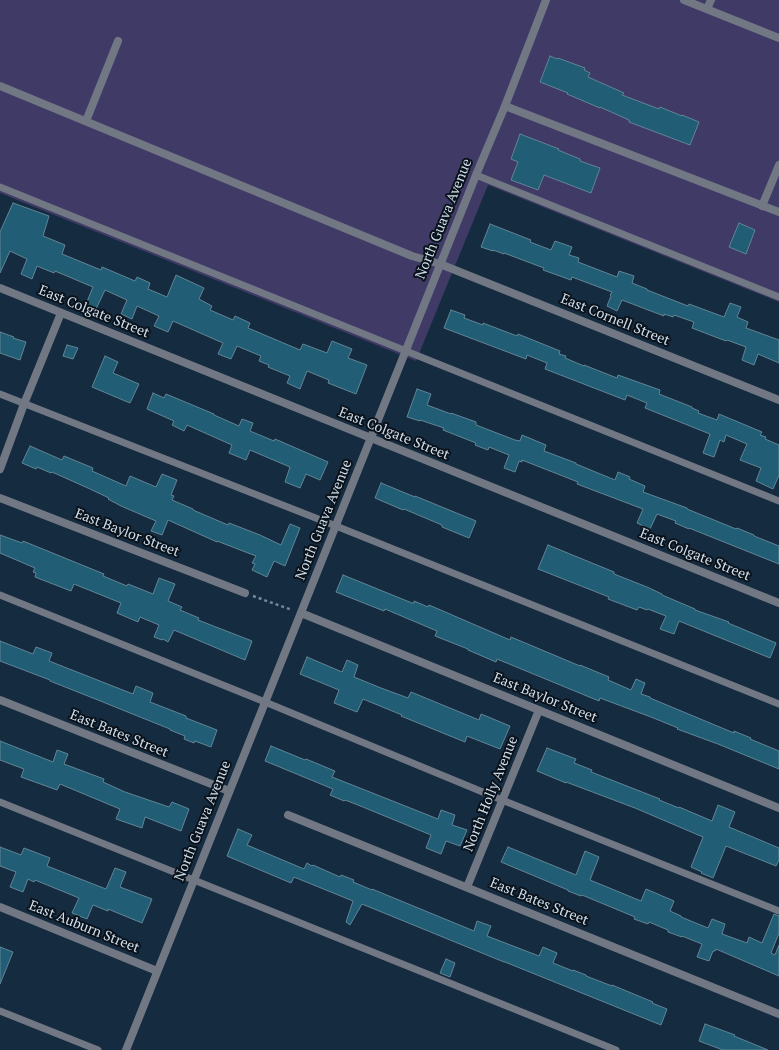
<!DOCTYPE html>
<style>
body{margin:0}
canvas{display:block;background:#152b40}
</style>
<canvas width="779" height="1050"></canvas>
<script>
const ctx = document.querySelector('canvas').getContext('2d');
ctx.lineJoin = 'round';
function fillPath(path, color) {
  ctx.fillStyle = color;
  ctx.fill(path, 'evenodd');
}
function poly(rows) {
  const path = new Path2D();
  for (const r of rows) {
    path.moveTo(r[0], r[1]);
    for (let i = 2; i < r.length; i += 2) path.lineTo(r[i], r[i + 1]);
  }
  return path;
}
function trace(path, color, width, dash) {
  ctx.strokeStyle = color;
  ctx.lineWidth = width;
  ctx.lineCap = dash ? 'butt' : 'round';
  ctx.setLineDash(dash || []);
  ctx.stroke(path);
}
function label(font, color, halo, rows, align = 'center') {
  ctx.font = font + ' "PT Serif",serif';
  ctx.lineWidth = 4;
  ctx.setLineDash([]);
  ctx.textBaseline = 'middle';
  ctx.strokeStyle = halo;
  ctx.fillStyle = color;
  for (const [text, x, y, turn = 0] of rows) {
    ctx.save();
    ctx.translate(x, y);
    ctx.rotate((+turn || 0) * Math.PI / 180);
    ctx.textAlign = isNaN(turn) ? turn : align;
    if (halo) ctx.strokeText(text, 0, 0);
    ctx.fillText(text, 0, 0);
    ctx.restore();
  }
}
fillPath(poly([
 [0,0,779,0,779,302,488,185,416,361,0,193]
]), '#403a66');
const building = poly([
 [550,56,557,59,558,58,585,68,584,70,590,73,588,77,624,93,622,95,659,109,660,107,682,116,682,115,699,122,690,145,629,122,629,120,600,107,600,108,567,94,568,93,540,82,550,56],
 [520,134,559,149,558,150,580,159,580,161,600,168,591,193,544,175,538,190,511,180,518,162,511,159,520,134],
 [13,203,49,216,43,236,65,245,62,254,101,270,102,267,135,281,137,277,150,283,148,289,167,297,176,275,204,288,199,299,212,306,210,310,233,320,235,316,250,323,248,328,300,350,303,344,327,353,332,341,352,349,348,358,367,365,356,394,328,383,329,380,307,371,300,389,287,383,290,376,268,367,269,365,259,361,261,356,237,346,231,359,218,354,223,343,173,321,168,332,154,326,159,316,137,306,132,319,121,314,127,300,105,290,96,309,86,304,93,287,55,271,54,273,37,266,32,279,21,274,27,259,10,251,0,273,0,232,13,203],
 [739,223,755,230,746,254,729,247,739,223],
 [490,224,531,240,530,242,551,250,555,241,572,247,569,255,579,258,578,262,617,277,619,271,634,276,632,283,647,289,647,290,688,306,689,304,724,317,730,303,741,307,737,317,748,322,746,328,779,340,779,363,758,354,754,365,742,360,746,347,727,340,726,341,692,328,694,322,674,315,673,317,664,314,664,316,622,300,617,311,607,306,611,296,610,295,612,292,572,277,571,280,543,270,544,268,504,253,504,254,493,250,493,251,481,247,490,224],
 [451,310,465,315,464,318,483,325,483,323,517,336,518,334,560,351,559,354,566,356,565,358,584,366,584,365,617,378,618,375,660,390,659,394,692,407,692,408,699,411,698,413,717,420,719,414,762,432,760,435,766,437,765,439,779,445,779,475,773,489,756,481,761,468,740,460,747,444,726,435,724,442,720,440,714,457,703,453,710,434,645,408,647,403,627,395,625,400,545,369,547,363,527,355,526,359,444,328,451,310],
 [0,332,14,337,13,338,26,342,20,360,0,353,0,332],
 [67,345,78,348,73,359,63,356,67,345],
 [105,356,118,362,113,373,139,384,130,403,92,387,105,356],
 [417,389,431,394,427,405,451,414,451,413,476,422,476,425,515,440,520,441,522,435,546,445,544,451,576,463,576,464,615,480,618,472,630,477,629,479,645,486,643,492,687,508,687,509,736,529,737,528,754,535,754,536,779,546,779,564,689,528,689,529,675,523,676,521,657,514,650,529,637,523,643,509,577,484,578,482,522,460,522,462,519,461,515,472,504,468,509,455,489,447,488,450,475,445,476,443,443,430,444,428,420,420,420,421,407,417,417,389],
 [153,393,164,398,166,394,214,414,214,415,239,426,242,419,253,423,250,431,274,441,275,439,328,462,320,480,306,474,300,488,285,482,290,467,250,450,246,460,229,453,232,445,187,425,184,431,172,425,174,421,147,409,153,393],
 [30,446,62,460,64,456,93,468,92,471,126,486,130,476,156,487,162,474,177,480,171,495,174,496,172,500,193,509,193,510,228,525,229,523,260,535,281,545,290,524,300,528,285,566,274,561,267,577,252,570,255,564,252,563,256,556,217,541,217,542,168,520,162,535,151,531,156,521,121,506,108,499,109,498,90,489,52,472,51,473,37,467,36,469,22,463,30,446],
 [381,483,415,497,415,496,476,521,469,538,442,527,442,525,404,509,403,510,375,498,381,483],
 [0,535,22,543,23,541,104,574,103,576,127,586,128,584,153,594,159,578,175,584,168,601,182,607,180,610,199,618,198,620,252,641,245,660,174,630,168,642,163,639,162,640,154,637,159,625,140,617,138,622,117,613,121,603,74,584,71,591,35,577,36,573,33,572,35,568,0,553,0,535],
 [548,545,614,572,614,574,647,587,662,594,662,595,695,609,695,610,729,622,728,623,776,643,770,658,679,621,674,634,660,629,666,616,648,609,647,610,639,607,637,610,608,599,609,597,538,569,548,545],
 [343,575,412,603,414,603,414,601,428,607,429,605,510,640,511,637,580,666,580,665,609,677,608,680,631,690,636,679,645,683,641,694,650,697,650,698,734,733,734,731,751,738,750,739,779,751,779,769,718,744,677,729,678,728,651,717,600,698,599,701,497,659,496,662,468,650,468,649,435,636,437,631,385,609,384,611,336,592,343,575],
 [0,641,33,654,36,647,52,653,49,661,133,694,136,686,153,693,150,702,186,716,186,718,217,730,211,747,195,741,194,743,184,739,185,736,170,730,170,729,135,715,98,700,50,681,50,680,0,661,0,641],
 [307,657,342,672,347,660,358,665,354,677,381,688,408,698,411,692,479,720,481,714,510,726,500,749,467,736,465,742,401,716,402,715,363,699,357,712,334,703,339,690,300,674,307,657],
 [0,741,53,762,57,750,68,754,64,764,104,779,103,782,125,792,169,807,172,802,189,809,181,831,145,817,142,828,116,819,120,809,60,784,57,790,21,777,24,769,0,760,0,741],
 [271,746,305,760,306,759,335,771,332,777,438,819,441,810,455,815,452,825,467,830,460,846,446,841,441,854,426,848,431,835,358,805,345,800,344,801,330,795,333,789,265,761,271,746],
 [547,748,576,759,574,763,592,770,591,772,660,799,659,800,679,808,679,807,712,821,718,805,735,812,729,827,779,848,779,860,776,866,726,846,713,878,701,873,702,872,691,867,703,837,635,808,566,782,566,783,537,771,547,748],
 [238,829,252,835,247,845,304,869,307,863,312,866,313,865,340,877,341,875,354,880,353,882,372,890,372,889,474,931,477,921,491,926,487,936,539,956,543,947,557,953,553,963,573,971,573,970,586,975,586,976,612,986,612,985,653,1002,652,1003,667,1009,661,1025,505,962,504,962,362,904,350,925,346,922,353,901,294,877,291,883,227,856,238,829],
 [0,847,21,855,24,848,50,858,47,866,106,889,115,868,126,872,120,887,152,899,142,923,108,909,108,911,93,905,87,919,72,913,79,898,35,880,34,882,28,879,23,892,10,887,16,872,0,866,0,847],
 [508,847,576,875,585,851,599,857,590,880,641,901,646,889,674,901,670,911,681,916,681,917,708,928,712,919,725,924,722,934,747,943,749,937,762,943,774,914,779,916,779,933,771,953,775,955,779,945,779,976,716,949,715,951,713,951,709,961,697,957,702,944,682,936,682,937,668,932,668,930,649,922,648,924,634,919,635,917,582,895,581,896,568,891,568,890,501,862,508,847],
 [0,947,13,952,0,984,0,947],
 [446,959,455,963,450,977,440,973,446,959],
 [705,1024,735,1035,734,1036,768,1050,723,1050,699,1041,705,1024]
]);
fillPath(building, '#215d75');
trace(building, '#618595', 1);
trace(poly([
 [253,596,292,610]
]), '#768899', 2.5, [3, 3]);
trace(poly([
 [476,175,779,297],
 [0,187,406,351,779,501],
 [0,394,336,526,779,704],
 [0,595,265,702,502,800,779,911],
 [0,802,616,1050],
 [0,1011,98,1050]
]), '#727784', 7);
trace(poly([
 [684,0,779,38],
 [707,9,711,0],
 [0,86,412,256,440,264,779,400],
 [505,106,779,212],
 [86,121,118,41],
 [762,206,779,165],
 [0,288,779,603],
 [0,469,24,404,61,313],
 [0,498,245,593],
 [301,613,779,808],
 [0,700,229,791],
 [288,815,779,1014],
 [467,887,539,710],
 [0,907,157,971]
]), '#727784', 8);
trace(poly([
 [126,1050,476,175,505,106,546,0]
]), '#727784', 8);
label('14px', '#d0deeb', '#0a131c', [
 ["North Guava Avenue",444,219,-68],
 ["East Colgate Street",94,312,22],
 ["East Cornell Street",615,320,22],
 ["East Colgate Street",394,434,22],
 ["North Guava Avenue",324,520,-68],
 ["East Baylor Street",127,533,21],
 ["East Colgate Street",695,555,22],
 ["East Baylor Street",545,698,22],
 ["East Bates Street",119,734,22],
 ["North Holly Avenue",491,794,-68],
 ["North Guava Avenue",203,821,-68],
 ["East Bates Street",539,902,22],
 ["East Auburn Street",84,927,22]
]);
</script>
